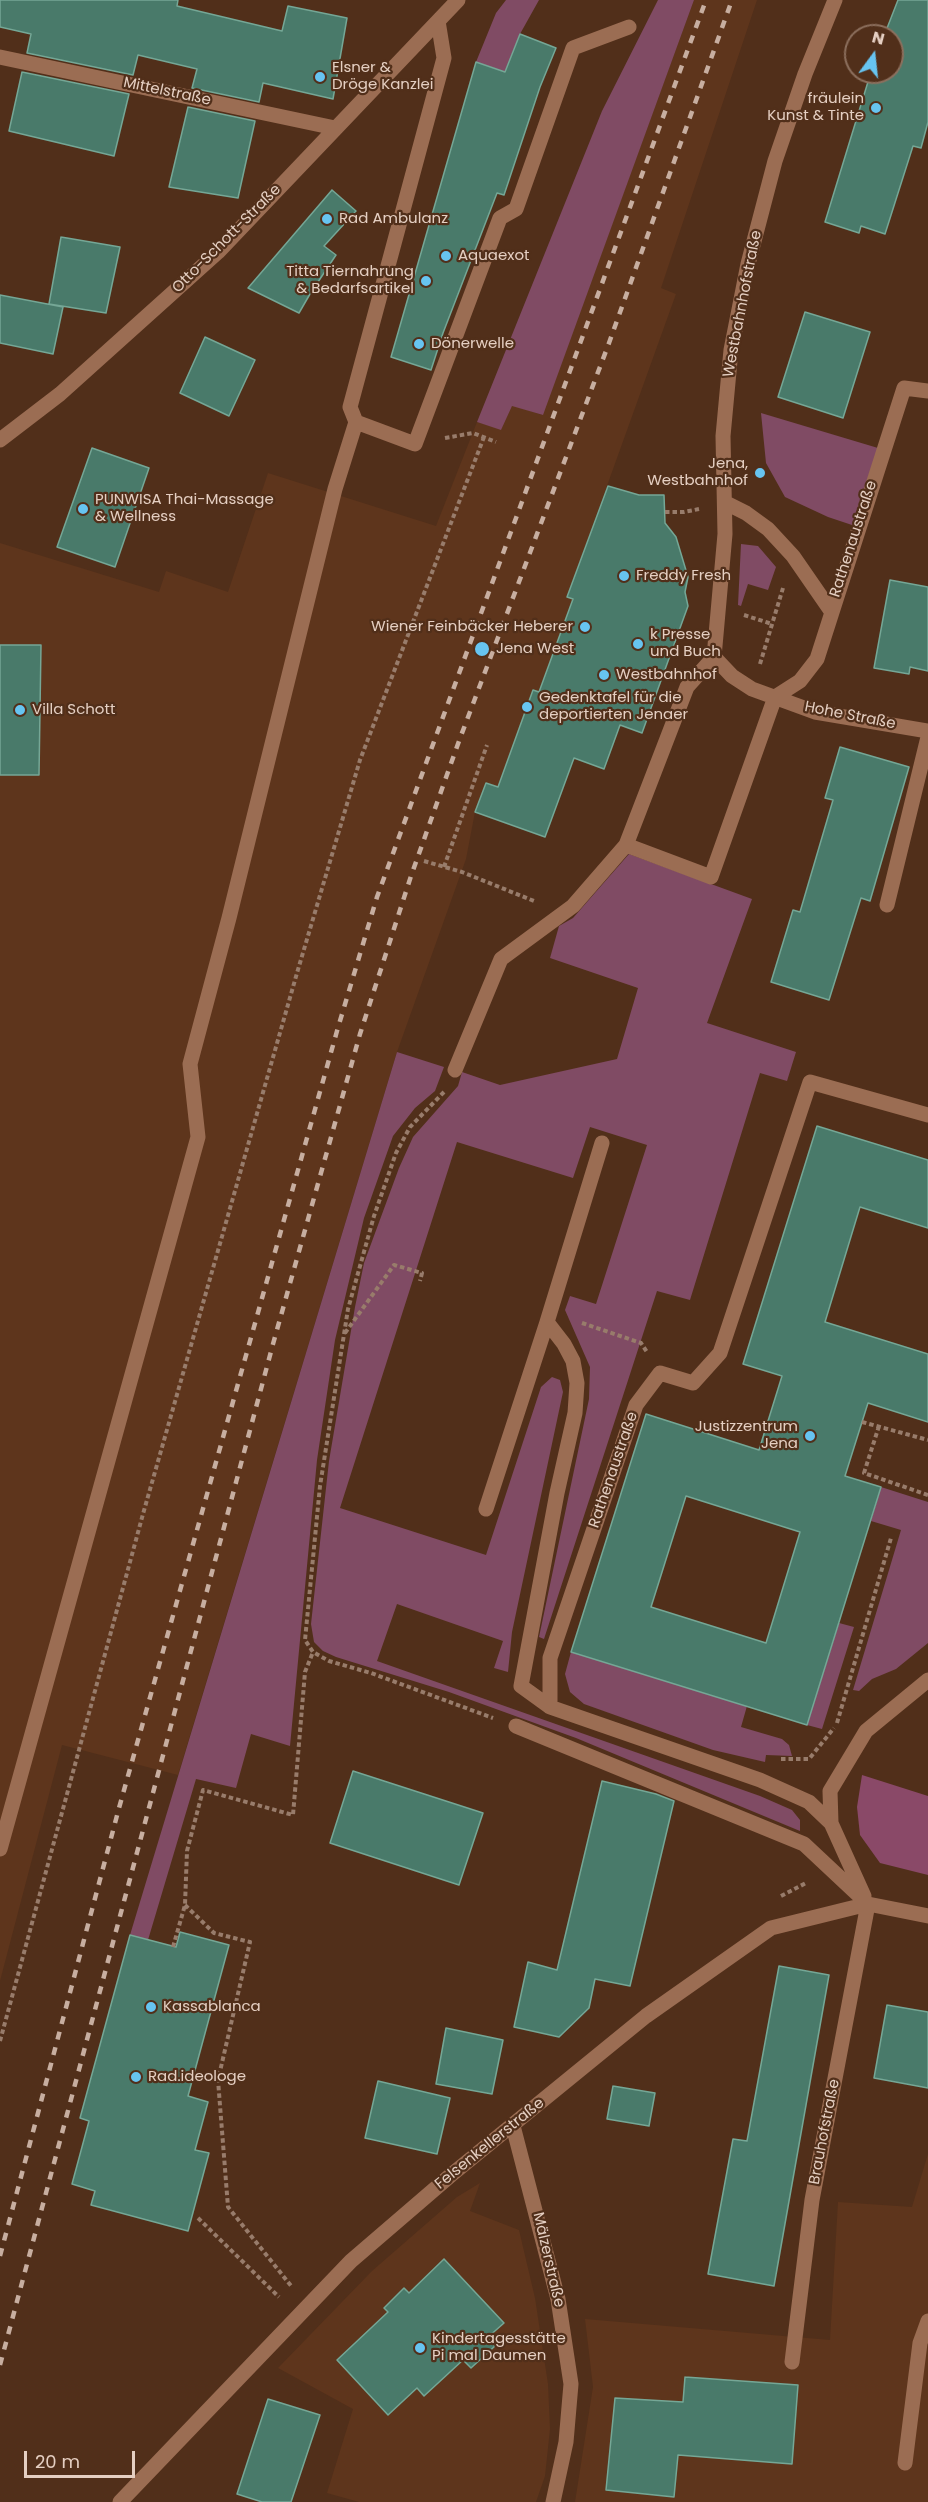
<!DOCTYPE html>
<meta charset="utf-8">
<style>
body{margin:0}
#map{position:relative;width:928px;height:2502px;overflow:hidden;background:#512f1a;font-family:Poppins,sans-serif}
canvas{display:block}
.north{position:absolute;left:844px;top:24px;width:60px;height:60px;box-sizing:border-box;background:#512f1a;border:2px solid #8c6f5d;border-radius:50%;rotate:15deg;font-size:16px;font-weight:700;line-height:24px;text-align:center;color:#e5cfc2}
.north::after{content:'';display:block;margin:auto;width:21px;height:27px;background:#67c4f0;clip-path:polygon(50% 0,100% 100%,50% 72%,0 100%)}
.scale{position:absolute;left:24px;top:2451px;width:111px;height:27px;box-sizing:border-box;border:3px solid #e5cfc2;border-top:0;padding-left:8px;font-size:18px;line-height:21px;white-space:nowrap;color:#e5cfc2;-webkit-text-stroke:4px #512f1a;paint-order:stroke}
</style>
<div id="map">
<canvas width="928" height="2502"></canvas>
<div class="north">N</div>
<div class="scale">20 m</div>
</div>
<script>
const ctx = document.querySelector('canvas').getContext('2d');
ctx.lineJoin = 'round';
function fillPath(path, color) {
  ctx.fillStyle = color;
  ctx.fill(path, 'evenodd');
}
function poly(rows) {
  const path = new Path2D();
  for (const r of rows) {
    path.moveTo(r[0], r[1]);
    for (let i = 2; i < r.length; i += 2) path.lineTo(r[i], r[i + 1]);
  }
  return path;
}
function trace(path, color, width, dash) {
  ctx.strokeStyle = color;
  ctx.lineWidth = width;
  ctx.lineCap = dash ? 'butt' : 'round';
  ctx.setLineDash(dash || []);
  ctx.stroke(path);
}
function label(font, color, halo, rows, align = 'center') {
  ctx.font = font + ' Poppins,sans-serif';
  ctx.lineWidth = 4.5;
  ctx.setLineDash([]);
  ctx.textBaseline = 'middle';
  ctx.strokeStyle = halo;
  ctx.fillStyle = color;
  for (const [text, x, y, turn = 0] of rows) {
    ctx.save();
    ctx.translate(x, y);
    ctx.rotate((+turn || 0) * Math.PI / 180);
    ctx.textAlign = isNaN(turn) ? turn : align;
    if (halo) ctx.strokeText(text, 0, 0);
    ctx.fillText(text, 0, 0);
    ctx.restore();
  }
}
fillPath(poly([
 [694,0,757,0,661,288,676,294,567,597,573,599,503,788,486,783,475,812,466,859,397,1052,178,1775,62,1745,0,1981,0,543,159,592,166,571,228,592,268,473,436,526,477,422,501,429,512,405,542,415],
 [928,2154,928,2502,575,2502,593,2387,585,2319,830,2340,838,2202,912,2207],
 [480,2183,470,2211,519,2230,535,2298,548,2384,550,2429,545,2476,536,2502,359,2502,327,2493,353,2409,278,2368,372,2271,457,2197]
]), '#5e351c');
fillPath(poly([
 [506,0,539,0,520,34,505,72,476,62,496,13],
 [658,0,694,0,543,415,512,406,501,430,477,422,602,111],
 [761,413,878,448,852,525,828,517,785,497,766,463],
 [741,544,758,546,776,567,768,590,748,584,741,606,738,605],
 [629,854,752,899,707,1023,796,1052,787,1081,760,1073,690,1300,657,1291,544,1639,539,1637,589,1399,590,1367,565,1310,570,1296,596,1304,647,1145,590,1127,573,1178,457,1142,340,1508,486,1555,541,1387,552,1377,560,1380,563,1392,512,1632,508,1672,494,1668,503,1641,397,1604,377,1661,760,1796,792,1810,800,1820,800,1831,576,1738,449,1692,336,1657,323,1651,314,1642,311,1624,329,1461,355,1307,364,1263,399,1168,413,1137,458,1086,462,1072,500,1085,617,1059,638,988,550,958,559,926,573,918],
 [397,1052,444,1067,435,1091,415,1108,393,1136,364,1218,335,1340,317,1460,290,1746,251,1734,236,1788,196,1779,148,1940,130,1935],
 [881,1487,928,1502,928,1643,896,1669,872,1679,859,1691,853,1690,901,1530,871,1521],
 [839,1623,854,1627,822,1729,807,1725],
 [571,1652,747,1706,741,1727,782,1739,789,1745,792,1756,766,1755,765,1762,713,1750,584,1704,570,1692,565,1674]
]), '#804b64');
fillPath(poly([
 [862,1775,928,1796,928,1875,880,1863,860,1835,857,1807]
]), '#8a4968');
const building = poly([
 [0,0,178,0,177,6,282,31,288,6,347,18,333,99,263,83,259,102,192,88,197,69,138,55,133,75,27,53,31,34,0,27,0,0],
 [898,0,928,0,928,122,921,148,913,146,885,234,861,226,859,233,825,222,871,72,892,72,892,36,884,36,898,0],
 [520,34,556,48,540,87,504,195,497,193,443,333,431,370,391,357,476,62,505,72,520,34],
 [22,72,129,94,114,156,9,131,22,72],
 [188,107,255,121,238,198,169,187,188,107],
 [332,190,356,211,324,246,336,255,310,294,299,313,248,288,332,190],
 [61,237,120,247,106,313,49,304,61,237],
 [0,295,63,307,53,354,0,343,0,295],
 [805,312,870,332,843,418,778,397,805,312],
 [205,337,255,360,229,416,180,393,205,337],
 [92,448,149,468,115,567,57,547,92,448],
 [608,486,639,495,664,495,665,523,676,537,688,577,685,592,688,606,642,733,620,725,604,769,574,758,545,837,475,812,486,783,498,787,533,690,539,692,573,599,567,597,608,486],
 [890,580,928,587,928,671,910,667,909,674,874,668,890,580],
 [0,645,41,645,39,775,0,775,0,645],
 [840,747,909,767,870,901,861,898,829,1000,771,982,793,910,800,912,833,800,825,798,840,747],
 [817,1126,928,1160,928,1228,860,1207,825,1322,928,1354,928,1422,868,1403,845,1476,881,1487,807,1725,571,1652,646,1414,759,1450,782,1376,743,1364,817,1126],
 [686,1496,800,1532,766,1643,651,1607,686,1496],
 [353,1771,483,1813,459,1885,330,1843,353,1771],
 [602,1781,656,1794,674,1801,630,1986,595,1979,589,2008,559,2037,514,2027,528,1962,557,1970,602,1781],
 [180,1932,229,1945,188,2096,208,2102,195,2150,209,2153,188,2231,91,2205,95,2191,72,2184,89,2121,80,2118,130,1935,176,1947,180,1932],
 [779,1966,829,1975,774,2286,708,2274,733,2139,747,2141,779,1966],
 [887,2005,928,2012,928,2088,874,2078,887,2005],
 [446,2028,503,2040,492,2094,436,2084,446,2028],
 [378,2081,450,2098,437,2154,365,2138,378,2081],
 [613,2086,655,2093,649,2126,607,2119,613,2086],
 [444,2259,504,2323,487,2338,495,2346,471,2368,463,2360,424,2396,417,2388,388,2415,337,2360,388,2312,384,2308,404,2288,409,2293,444,2259],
 [685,2377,798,2385,792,2464,678,2455,674,2497,606,2490,615,2398,683,2402,685,2377],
 [268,2399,320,2415,291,2502,262,2502,237,2494,268,2399]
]);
fillPath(building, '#497a6a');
trace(building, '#75a796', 1.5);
trace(poly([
 [445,438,473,433,496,442],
 [665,512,684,512,699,509],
 [744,615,772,624],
 [760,664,783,588],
 [424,861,462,872,534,901],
 [444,867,487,745],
 [444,1092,410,1127,396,1153,374,1216,348,1309,320,1486,305,1640,313,1652,329,1661,371,1673,493,1718],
 [582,1323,641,1343,647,1352],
 [345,1333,394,1265,422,1273,420,1281],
 [862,1422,928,1440],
 [879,1426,864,1473,928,1495],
 [837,1723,891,1538],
 [781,1759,809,1759,834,1728],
 [781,1896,806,1883],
 [185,1905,214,1933,250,1942,218,2080,228,2207,292,2287],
 [173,1947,185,1905,187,1851,203,1790,293,1815,305,1672,313,1652],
 [0,2041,143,1514,297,973,360,760,484,437],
 [198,2218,279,2297]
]), '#987c6b', 4, [4.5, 3]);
trace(poly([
 [0,57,335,128],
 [356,422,415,444,500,218,516,209,573,48,629,27],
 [0,440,60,394,218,252,458,0],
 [726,503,746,513,768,529,793,556,831,611],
 [714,657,725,534,723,436,731,350,748,264,775,161,805,74,835,0],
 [714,657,732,676,752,689,815,712,928,731],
 [775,697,800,681,817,659,904,388,928,391],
 [626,845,711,877,775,697],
 [887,905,928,737],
 [455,1070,501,959,573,906,626,845,687,687,714,657],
 [486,1509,547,1322],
 [550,1707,521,1686,557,1493,575,1413,577,1383,573,1361,564,1344,547,1322,602,1143],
 [516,1726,804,1844,868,1904],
 [831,1823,809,1802,760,1780,550,1707,550,1658,636,1405,660,1373,693,1383,720,1353,810,1082,928,1115],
 [0,1849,198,1137,190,1064,229,918,335,489,356,422,350,407,444,58,438,21],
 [864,1896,831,1823,830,1791,866,1731,928,1680],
 [513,2126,558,2299,571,2384,566,2442,553,2502],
 [792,2362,812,2200,868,1904],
 [905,2463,920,2343,928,2321],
 [120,2502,351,2261,451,2175,646,2016,771,1928,868,1904,928,1916]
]), '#9b6d53', 15);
trace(poly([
 [0,2256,119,1808,337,1031,377,897,706,0],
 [0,2365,273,1344,360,1034,411,876,459,741,609,343,732,0]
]), '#c7aea0', 4.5, [8, 8]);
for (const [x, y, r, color] of [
 [320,77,6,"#67c4f0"],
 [876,108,6,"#67c4f0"],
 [327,219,6,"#67c4f0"],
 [446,256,6,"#67c4f0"],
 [426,281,6,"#67c4f0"],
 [419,344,6,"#67c4f0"],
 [760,473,6,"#67c4f0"],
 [83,509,6,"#67c4f0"],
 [624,576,6,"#67c4f0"],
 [585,627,6,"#67c4f0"],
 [638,644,6,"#67c4f0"],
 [482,649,8,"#67c4f0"],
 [604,675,6,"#67c4f0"],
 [527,707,6,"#67c4f0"],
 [20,710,6,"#67c4f0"],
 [810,1436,6,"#67c4f0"],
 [151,2007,6,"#67c4f0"],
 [136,2077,6,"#67c4f0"],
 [420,2348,6,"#67c4f0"]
]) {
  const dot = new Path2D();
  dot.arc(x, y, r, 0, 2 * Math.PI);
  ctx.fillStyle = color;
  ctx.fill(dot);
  trace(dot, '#512f1a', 2);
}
label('15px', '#e5cfc2', '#512f1a', [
 ["Elsner &",332,68],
 ["Dröge Kanzlei",332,85],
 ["fräulein",864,99,"right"],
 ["Kunst & Tinte",864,116,"right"],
 ["Rad Ambulanz",339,219],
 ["Aquaexot",458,256],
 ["Titta Tiernahrung",414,272,"right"],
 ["& Bedarfsartikel",414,289,"right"],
 ["Dönerwelle",431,344],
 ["Jena,",748,464,"right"],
 ["Westbahnhof",748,481,"right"],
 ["PUNWISA Thai-Massage",95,500],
 ["& Wellness",95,517],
 ["Freddy Fresh",636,576],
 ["Wiener Feinbäcker Heberer",573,627,"right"],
 ["k Presse",650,635],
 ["und Buch",650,652],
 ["Jena West",496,649],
 ["Westbahnhof",616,675],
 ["Gedenktafel für die",539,698],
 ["deportierten Jenaer",539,715],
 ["Villa Schott",32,710],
 ["Justizzentrum",798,1427,"right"],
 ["Jena",798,1444,"right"],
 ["Kassablanca",163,2007],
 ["Rad.ideologe",148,2077],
 ["Kindertagesstätte",432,2339],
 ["Pi mal Daumen",432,2356]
], 'left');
label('15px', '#e5cfc2', '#512f1a', [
 ["Mittelstraße",167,92,12],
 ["Otto-Schott-Straße",227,239,-45],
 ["Westbahnhofstraße",743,304,-79],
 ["Rathenaustraße",854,539,-72],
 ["Hohe Straße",850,716,11],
 ["Rathenaustraße",614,1470,-71],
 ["Brauhofstraße",825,2132,-79],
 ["Felsenkellerstraße",490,2144,-39],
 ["Mälzerstraße",548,2260,77]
]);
</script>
